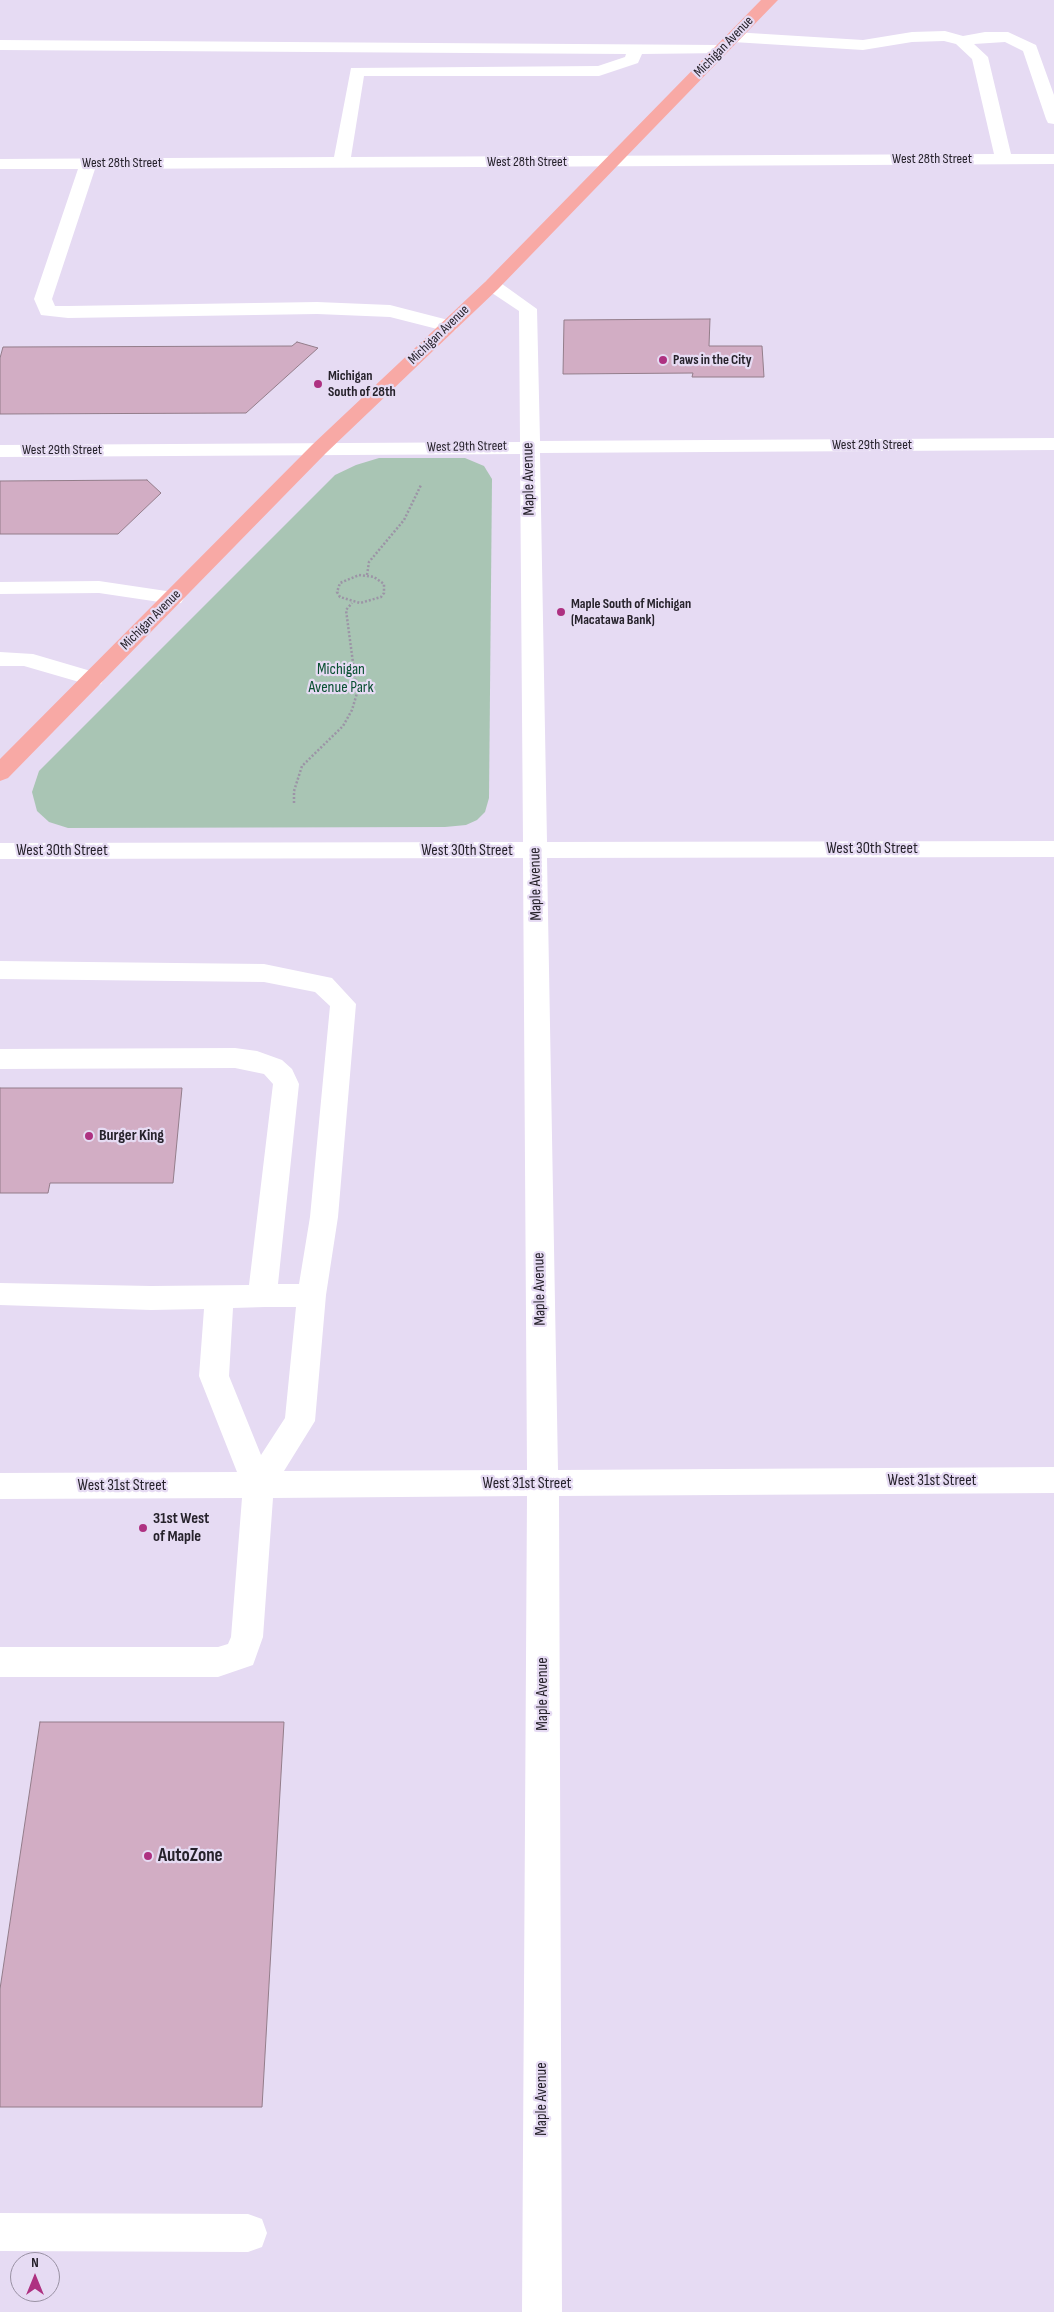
<!DOCTYPE html>
<style>
body{margin:0}
#map{position:relative;width:1054px;height:2312px;overflow:hidden;background:#e6dbf3;font-family:"Sofia Sans Condensed",sans-serif}
canvas{display:block}
.north{position:absolute;left:10px;top:2252px;width:50px;height:50px;box-sizing:border-box;background:#e6dbf3;border:1px solid #9991a3;border-radius:50%;rotate:0deg;font-size:14px;font-weight:700;line-height:20px;text-align:center;color:#26222b}
.north::after{content:'';display:block;margin:auto;width:18px;height:22px;background:#ae3181;clip-path:polygon(50% 0,100% 100%,50% 72%,0 100%)}
</style>
<div id="map">
<canvas width="1054" height="2312"></canvas>
<div class="north">N</div>
</div>
<script>
const ctx = document.querySelector('canvas').getContext('2d');
ctx.lineJoin = 'round';
function fillPath(path, color) {
  ctx.fillStyle = color;
  ctx.fill(path, 'evenodd');
}
function poly(rows) {
  const path = new Path2D();
  for (const r of rows) {
    path.moveTo(r[0], r[1]);
    for (let i = 2; i < r.length; i += 2) path.lineTo(r[i], r[i + 1]);
  }
  return path;
}
function trace(path, color, width, dash) {
  ctx.strokeStyle = color;
  ctx.lineWidth = width;
  ctx.lineCap = dash ? 'butt' : 'round';
  ctx.setLineDash(dash || []);
  ctx.stroke(path);
}
function label(font, color, halo, rows, align = 'center') {
  ctx.font = font + ' "Sofia Sans Condensed",sans-serif';
  ctx.lineWidth = 4.5;
  ctx.setLineDash([]);
  ctx.textBaseline = 'middle';
  ctx.strokeStyle = halo;
  ctx.fillStyle = color;
  for (const [text, x, y, turn = 0] of rows) {
    ctx.save();
    ctx.translate(x, y);
    ctx.rotate((+turn || 0) * Math.PI / 180);
    ctx.textAlign = isNaN(turn) ? turn : align;
    if (halo) ctx.strokeText(text, 0, 0);
    ctx.fillText(text, 0, 0);
    ctx.restore();
  }
}
fillPath(poly([
 [379,458,465,458,484,466,492,479,489,798,485,812,477,820,466,825,445,827,68,828,49,822,37,811,32,792,39,771,335,475,356,465]
]), '#a9c5b4');
const building = poly([
 [710,319,709,346,762,346,764,377,692,377,693,373,563,374,564,320,710,319],
 [297,342,318,348,246,413,0,414,0,358,3,347,292,346,297,342],
 [147,480,161,493,118,534,0,534,0,481,147,480],
 [0,1088,182,1088,173,1183,50,1183,48,1193,0,1193,0,1088],
 [40,1722,284,1722,262,2107,0,2107,0,1989,40,1722]
]);
fillPath(building, '#d2adc4');
trace(building, '#937d8a', 1);
trace(poly([
 [359,575,374,577,384,584,384,593,381,597,360,603,340,597,337,592,340,583,359,575],
 [367,575,369,562,404,520,421,485],
 [294,803,294,791,302,766,343,726,352,710,357,693,346,610,352,603]
]), '#9c94a6', 2.5, [2, 2]);
fillPath(poly([
 [945,31,963,36,985,32,1008,32,1036,45,1054,95,1054,124,1048,123,1046,119,1023,51,1005,42,974,44,988,57,1011,154,1054,154,1054,164,95,169,52,299,55,306,68,306,317,302,390,305,456,322,458,326,456,330,449,332,390,317,317,314,68,318,41,315,34,299,78,169,0,169,0,159,334,157,351,68,598,66,625,57,626,54,0,50,0,40,720,45,726,47,728,50,726,53,642,54,638,63,599,76,364,76,351,157,994,154,972,59,956,44,944,41,912,42,863,50,733,42,725,37,733,32,863,40,912,32,945,31],
 [492,279,498,281,537,309,540,441,1054,438,1054,450,540,453,547,842,1054,841,1054,857,547,858,558,1470,1054,1467,1054,1493,559,1496,562,2312,522,2312,527,1496,273,1498,263,1637,253,1665,218,1677,0,1677,0,1647,218,1647,228,1644,231,1637,242,1498,0,1499,0,1473,237,1472,199,1376,204,1309,151,1310,0,1305,0,1283,151,1286,249,1285,273,1084,264,1074,235,1068,0,1069,0,1049,235,1048,257,1051,282,1060,292,1069,299,1084,278,1284,299,1284,310,1217,330,1006,315,992,264,982,0,979,0,961,264,964,332,978,356,1004,338,1217,326,1295,315,1421,284,1471,527,1470,523,858,0,859,0,843,523,842,520,454,0,457,0,445,520,442,519,311,486,289,483,285,486,281,492,279],
 [265,1307,296,1307,285,1418,261,1455,229,1376,233,1308,265,1307],
 [99,581,173,592,181,593,184,598,181,603,173,604,99,593,0,594,0,582,99,581],
 [0,652,33,654,101,674,104,679,101,684,93,686,24,666,0,666,0,652],
 [0,2213,248,2214,262,2219,267,2233,262,2247,248,2252,0,2251,0,2213]
]), '#fff');
fillPath(poly([
 [761,0,778,0,498,289,326,453,8,778,0,781,0,759,312,445,486,281,761,0]
]), '#f8a9a5');
for (const [x, y, r, color] of [
 [663,360,5,"#ae3181"],
 [318,384,5,"#ae3181"],
 [561,612,5,"#ae3181"],
 [89,1136,5,"#ae3181"],
 [143,1528,5,"#ae3181"],
 [148,1856,5,"#ae3181"]
]) {
  const dot = new Path2D();
  dot.arc(x, y, r, 0, 2 * Math.PI);
  ctx.fillStyle = color;
  ctx.fill(dot);
  trace(dot, '#e6dbf3', 2);
}
label('14px', '#26222b', '#e6dbf3', [
 ["Michigan Avenue",724,47,-46],
 ["West 28th Street",932,159],
 ["West 28th Street",527,162],
 ["West 28th Street",122,163],
 ["Michigan Avenue",439,335,-44],
 ["West 29th Street",872,445],
 ["West 29th Street",467,447,-1],
 ["West 29th Street",62,450],
 ["Michigan Avenue",151,620,-45]
]);
label('bold 14px', '#26222b', '#e6dbf3', [
 ["Paws in the City",673,360],
 ["Michigan",328,376],
 ["South of 28th",328,392],
 ["Maple South of Michigan",571,604],
 ["(Macatawa Bank)",571,620]
], 'left');
label('16px', '#26222b', '#e6dbf3', [
 ["Maple Avenue",529,479,-91],
 ["West 30th Street",872,849],
 ["West 30th Street",62,851],
 ["West 30th Street",467,851],
 ["Maple Avenue",536,884,-91],
 ["Maple Avenue",540,1289,-91],
 ["West 31st Street",932,1481],
 ["West 31st Street",527,1484],
 ["West 31st Street",122,1486],
 ["Maple Avenue",543,1694,-90],
 ["Maple Avenue",542,2099,-90]
]);
label('16px', '#0a5032', '#e6dbf3', [
 ["Michigan",341,670],
 ["Avenue Park",341,688]
]);
label('bold 16px', '#26222b', '#e6dbf3', [
 ["Burger King",99,1136],
 ["31st West",153,1519],
 ["of Maple",153,1537]
], 'left');
label('bold 19px', '#26222b', '#e6dbf3', [
 ["AutoZone",158,1856]
], 'left');
</script>
